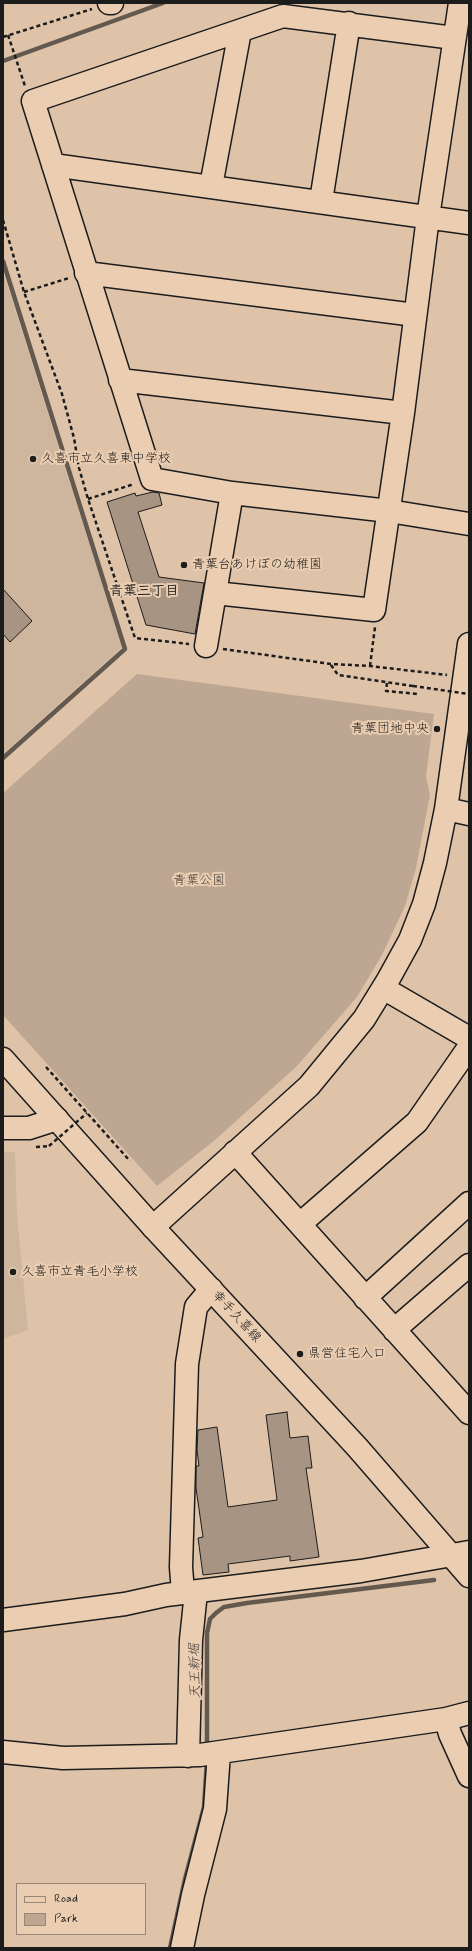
<!DOCTYPE html>
<meta charset="utf-8">
<style>
body{margin:0}
#map{position:relative;width:472px;height:1951px;overflow:hidden;background:#dfc3a9;font-family:Mynerve,sans-serif}
canvas{display:block}
.frame{position:absolute;inset:0;border:4px solid #1c1c1c;pointer-events:none}
.legend{position:absolute;left:16px;top:1883px;width:130px;height:52px;box-sizing:border-box;background:#ebceb2;border:1px solid #988776;margin:0;padding:5px 7px;list-style:none;font-size:12px;color:#1c1c1c}
.legend li{display:flex;align-items:center;gap:8px;height:20px}
.legend b{width:20px;border:1px solid #988776}
</style>
<div id="map">
<canvas width="472" height="1951"></canvas>
<div class="frame"></div>
<ul class="legend">
<li><b style="height:5px;background:#ebceb2"></b>Road</li>
<li><b style="height:11px;background:#bea792"></b>Park</li>
</ul>
</div>
<script>
const ctx = document.querySelector('canvas').getContext('2d');
ctx.lineJoin = 'round';
function fillPath(path, color) {
  ctx.fillStyle = color;
  ctx.fill(path, 'evenodd');
}
function poly(rows) {
  const path = new Path2D();
  for (const r of rows) {
    path.moveTo(r[0], r[1]);
    for (let i = 2; i < r.length; i += 2) path.lineTo(r[i], r[i + 1]);
  }
  return path;
}
function trace(path, color, width, dash) {
  ctx.strokeStyle = color;
  ctx.lineWidth = width;
  ctx.lineCap = dash ? 'butt' : 'round';
  ctx.setLineDash(dash || []);
  ctx.stroke(path);
}
function label(font, color, halo, rows, align = 'center') {
  ctx.font = font + ' Mynerve,"Klee One",sans-serif';
  ctx.lineWidth = 4;
  ctx.setLineDash([]);
  ctx.textBaseline = 'middle';
  ctx.strokeStyle = halo;
  ctx.fillStyle = color;
  for (const [text, x, y, turn = 0] of rows) {
    ctx.save();
    ctx.translate(x, y);
    ctx.rotate((+turn || 0) * Math.PI / 180);
    ctx.textAlign = isNaN(turn) ? turn : align;
    if (halo) ctx.strokeText(text, 0, 0);
    ctx.fillText(text, 0, 0);
    ctx.restore();
  }
}
fillPath(poly([
 [3,272,122,647,3,754],
 [3,1152,15,1152,17,1215,28,1330,3,1339]
]), '#ceb59d');
fillPath(poly([
 [137,674,434,714,426,776,430,795,416,868,405,906,382,955,357,997,297,1066,215,1140,157,1186,3,1015,3,793]
]), '#bea792');
trace(poly([
 [3,61,163,3],
 [3,261,125,649,3,758],
 [207,1748,207,1633,210,1619,216,1613,224,1607,247,1603,434,1580],
 [170,1948,185,1879,204,1807,207,1760]
]), '#63594f', 4.5);
const building = poly([
 [153,492,159,493,162,505,138,512,159,577,204,583,195,634,146,625,107,502,135,493,136,496,153,492],
 [3,589,32,621,10,642,3,634,3,589],
 [287,1412,290,1438,308,1436,312,1468,306,1468,319,1557,290,1561,290,1556,228,1564,229,1572,203,1575,198,1538,203,1537,196,1488,196,1466,199,1466,197,1450,198,1430,217,1427,228,1507,277,1500,266,1415,287,1412]
]);
fillPath(building, '#a89482');
trace(building, '#1c1c1c', 1);
const minor = poly([
 [109,3,112,3],
 [454,38,283,16,33,101,152,479,232,493,389,511,469,524],
 [53,165,469,223],
 [211,186,240,31],
 [321,201,349,23],
 [86,273,415,315],
 [120,380,403,413],
 [215,593,374,610,403,413,428,217,460,3],
 [206,646,232,493],
 [446,809,469,814],
 [383,988,469,1038],
 [3,1128,29,1128,57,1119],
 [235,1152,469,1413],
 [300,1224,417,1122,469,1047],
 [153,1227,309,1086,364,1019,388,980,410,940,424,904,435,863,446,809,469,644],
 [365,1298,469,1203],
 [394,1330,469,1265],
 [183,1593,181,1567,187,1364,196,1307,211,1289],
 [3,1620,125,1604,166,1595,361,1571,469,1552],
 [446,1719,450,1734,469,1776],
 [3,1752,63,1758,200,1755,446,1719,469,1713],
 [188,1756,191,1640,196,1592],
 [182,1948,193,1895,215,1809,219,1753]
]);
const major = poly([
 [3,1059,153,1227,357,1447,469,1576]
]);
trace(minor, '#1c1c1c', 25);
trace(major, '#1c1c1c', 25);
trace(poly([
 [8,35,25,86],
 [3,37,92,9],
 [3,220,24,292,62,394,74,438,79,468,88,499,135,638,189,644],
 [24,292,69,278],
 [88,499,134,484],
 [223,649,331,664,370,666,447,675],
 [331,665,338,675,413,686],
 [370,666,375,627],
 [387,683,386,691,418,694],
 [46,1067,130,1161],
 [36,1147,49,1146]
]), '#1c1c1c', 2.5, [4, 3]);
trace(minor, '#ebceb2', 22);
trace(major, '#ebceb2', 22);
trace(poly([
 [413,686,469,694],
 [49,1146,87,1113]
]), '#1c1c1c', 2.5, [4, 3]);
for (const [x, y, r, color] of [
 [33,459,4,"#1c1c1c"],
 [184,565,4,"#1c1c1c"],
 [437,729,4,"#1c1c1c"],
 [13,1272,4,"#1c1c1c"],
 [300,1354,4,"#1c1c1c"]
]) {
  const dot = new Path2D();
  dot.arc(x, y, r, 0, 2 * Math.PI);
  ctx.fillStyle = color;
  ctx.fill(dot);
  trace(dot, '#ebceb2', 1.5);
}
label('13px', '#1c1c1c', '#ebceb2', [
 ["久喜市立久喜東中学校",41,459],
 ["青葉台あけぼの幼稚園",192,565],
 ["青葉団地中央",429,729,"right"],
 ["久喜市立青毛小学校",21,1272],
 ["県営住宅入口",308,1354]
], 'left');
label('13px', '#443f3a', '#ebceb2', [
 ["青葉公園",199,881]
]);
label('13px', '#1c1c1c', '#ebceb2', [
 ["幸手久喜線",236,1317,47]
]);
label('bold 14px', '#1c1c1c', '#ebceb2', [
 ["青葉三丁目",144,592]
]);
label('italic 14px', '#453f3a', '#ebceb2', [
 ["天王新堀",196,1671,-91]
]);
</script>
